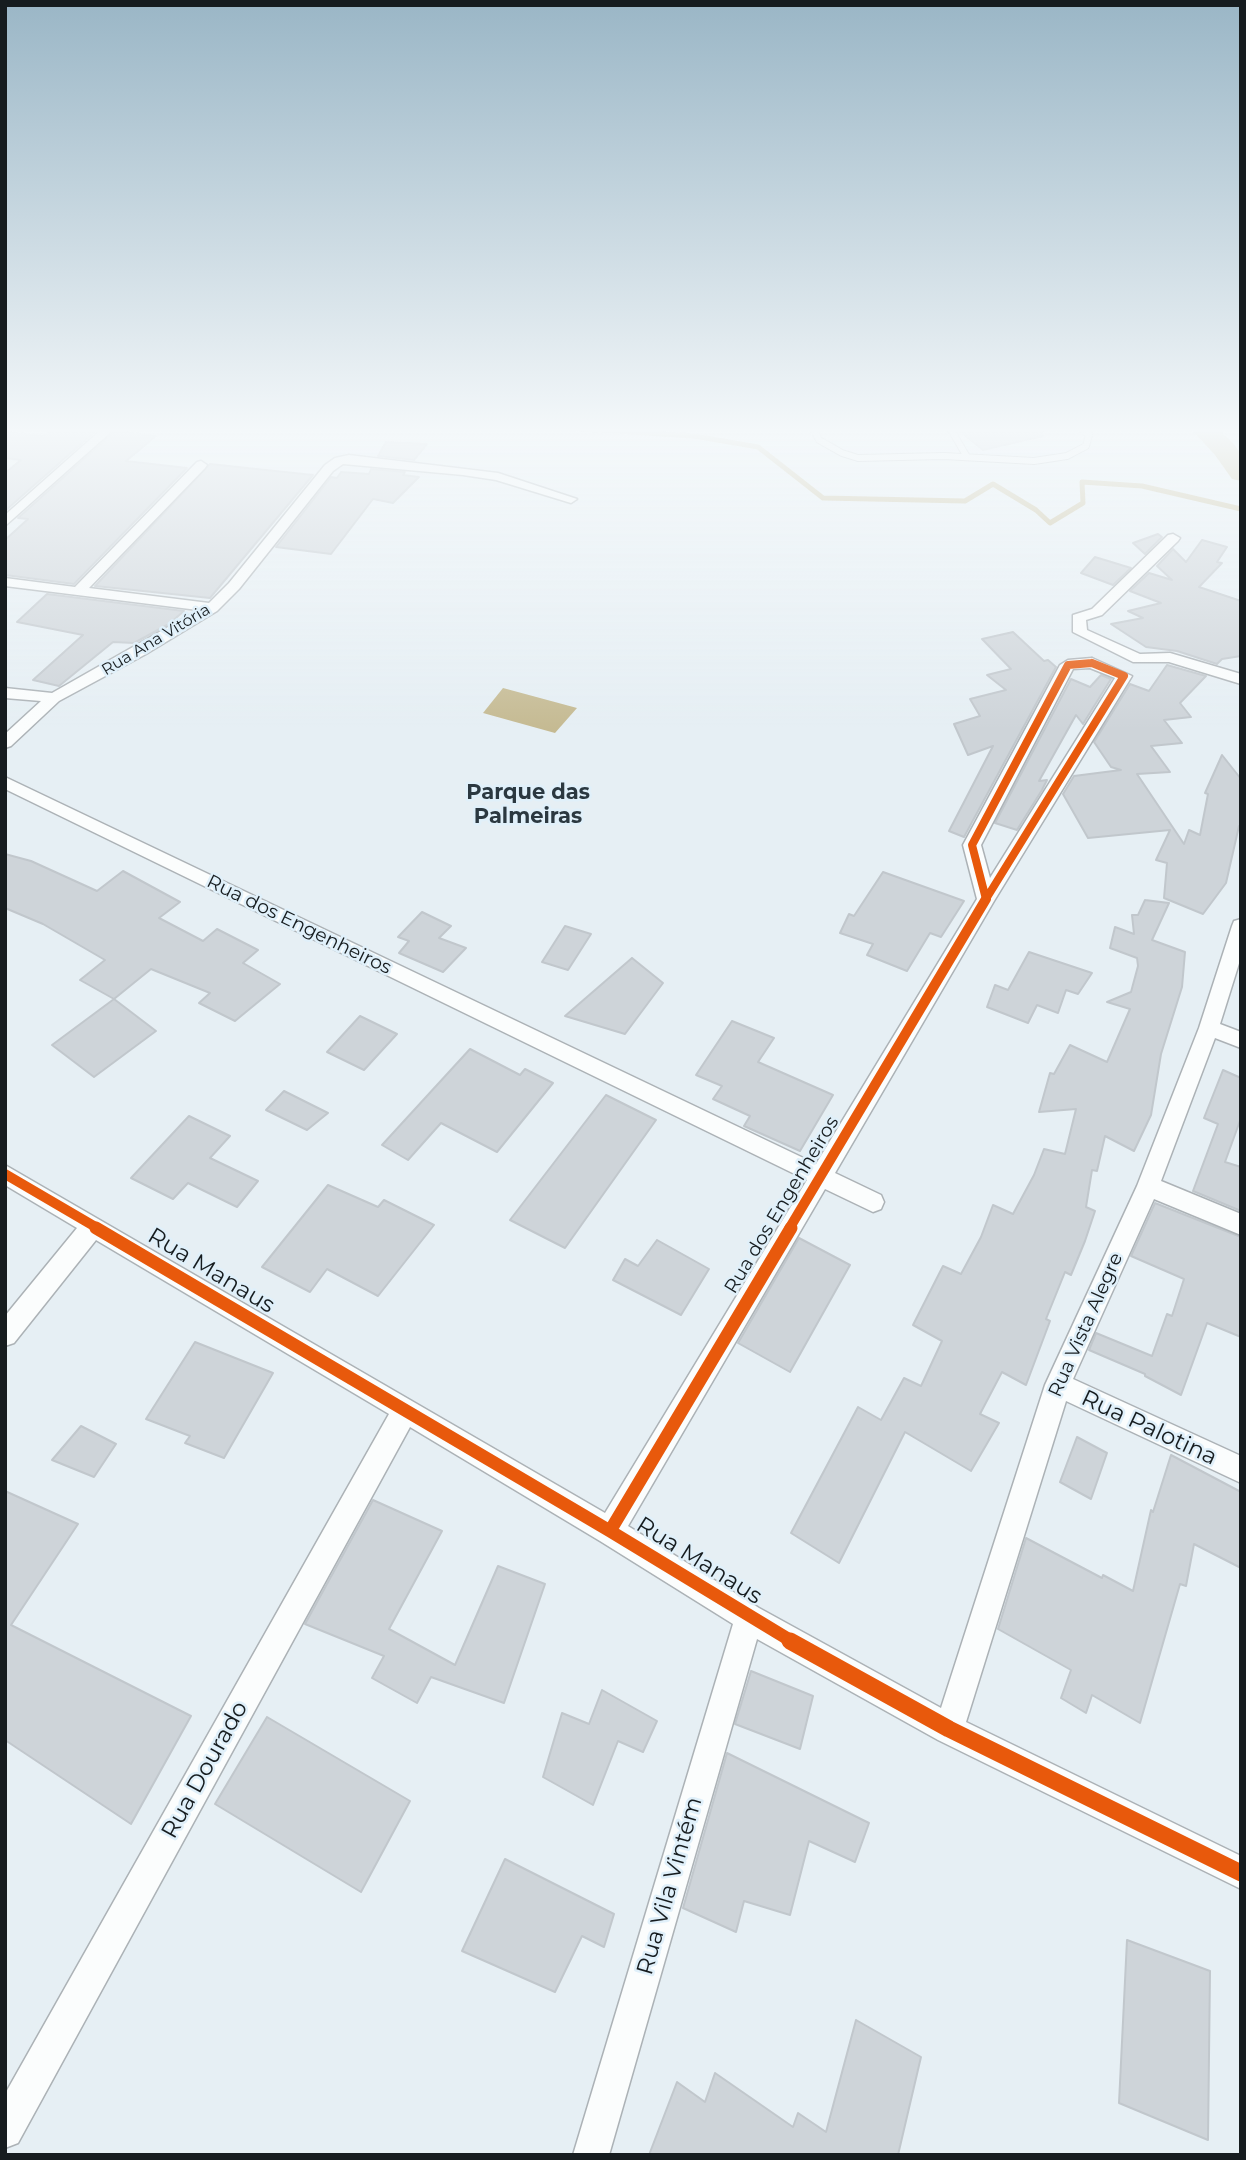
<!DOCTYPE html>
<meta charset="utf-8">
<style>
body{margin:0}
#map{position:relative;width:1246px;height:2160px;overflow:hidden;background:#e6eff4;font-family:Montserrat,sans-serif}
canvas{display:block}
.frame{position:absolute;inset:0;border:7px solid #161c1f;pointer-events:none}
</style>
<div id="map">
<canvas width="1246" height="2160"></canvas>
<div class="frame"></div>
</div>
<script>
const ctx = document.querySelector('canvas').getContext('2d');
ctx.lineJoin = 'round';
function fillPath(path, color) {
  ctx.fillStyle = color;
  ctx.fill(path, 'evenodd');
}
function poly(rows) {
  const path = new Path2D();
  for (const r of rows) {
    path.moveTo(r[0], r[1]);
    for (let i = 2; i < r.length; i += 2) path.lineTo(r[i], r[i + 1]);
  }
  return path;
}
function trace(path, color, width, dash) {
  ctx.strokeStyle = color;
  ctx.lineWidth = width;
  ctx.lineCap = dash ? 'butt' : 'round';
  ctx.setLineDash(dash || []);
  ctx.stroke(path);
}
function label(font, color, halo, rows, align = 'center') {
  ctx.font = font + ' Montserrat,sans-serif';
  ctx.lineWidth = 5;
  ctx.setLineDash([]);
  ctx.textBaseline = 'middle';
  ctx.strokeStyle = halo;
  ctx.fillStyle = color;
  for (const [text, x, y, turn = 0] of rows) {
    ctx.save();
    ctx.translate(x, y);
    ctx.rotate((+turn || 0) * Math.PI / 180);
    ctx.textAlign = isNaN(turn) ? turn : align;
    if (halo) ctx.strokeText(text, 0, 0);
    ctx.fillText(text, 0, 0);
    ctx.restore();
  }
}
fillPath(poly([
 [503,688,577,708,555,733,483,713]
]), '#c5ba92');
trace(poly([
 [568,428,694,436,758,447,823,498,965,501,993,484,1036,510,1050,523,1083,503,1082,482,1142,486,1241,509]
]), '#c5ba92', 5);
fillPath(poly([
 [1190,428,1217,428,1233,443,1241,454,1241,481,1232,479,1215,455,1190,428]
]), '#c5ba92');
const building = poly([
 [55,428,98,429,5,511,5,473,21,460,5,458,5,432,43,436,55,428],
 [956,428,1042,428,1043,436,983,450,956,428],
 [115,431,156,436,126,461,187,468,74,584,5,575,5,540,28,519,18,518,115,431],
 [386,442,427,444,414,460,378,456,386,442],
 [210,464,313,475,210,598,95,586,210,464],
 [371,469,405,472,403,475,419,477,393,503,373,499,331,554,276,547,331,477,337,478,341,472,369,474,371,469],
 [1158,534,1162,537,1145,554,1133,543,1158,534],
 [1202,540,1227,547,1217,562,1222,563,1199,587,1241,601,1241,656,1222,659,1217,664,1177,651,1146,647,1111,624,1143,618,1128,611,1161,603,1130,591,1149,573,1172,580,1157,566,1173,549,1186,562,1202,540],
 [1095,557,1131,568,1113,585,1081,573,1095,557],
 [47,594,184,611,169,624,134,643,113,642,59,686,33,680,83,635,17,622,47,594],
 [1013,632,1044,661,1048,660,1056,667,964,837,949,831,993,746,968,755,954,724,980,716,970,699,1006,690,987,675,1011,669,982,639,1013,632],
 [1167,665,1206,676,1180,703,1191,717,1164,720,1182,743,1151,746,1170,772,1137,774,1184,844,1189,830,1200,835,1208,794,1205,793,1222,755,1241,779,1241,826,1239,826,1226,883,1203,914,1164,898,1167,863,1156,860,1170,830,1088,838,1063,794,1074,776,1121,770,1111,767,1094,742,1130,684,1149,691,1167,665],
 [1101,675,1111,679,1083,724,1076,715,1039,781,1047,780,1042,790,1017,830,995,823,1071,679,1090,687,1101,675],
 [5,854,31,861,97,891,123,871,180,902,159,918,203,941,217,929,258,950,243,963,280,984,235,1021,199,1003,210,993,151,969,114,999,80,980,105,960,43,924,5,908,5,854],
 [883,872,964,901,941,937,930,933,907,971,867,955,873,944,840,933,849,914,854,916,883,872],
 [1145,900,1169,903,1152,940,1185,952,1182,987,1161,1054,1151,1115,1134,1151,1105,1136,1097,1171,1092,1170,1086,1207,1095,1211,1085,1241,1071,1275,1065,1272,1046,1319,1050,1321,1026,1385,1002,1372,980,1414,999,1423,971,1471,905,1432,839,1563,791,1533,858,1407,881,1420,904,1378,921,1386,942,1341,913,1325,943,1266,961,1274,981,1237,993,1205,1013,1214,1034,1175,1044,1149,1065,1154,1076,1109,1039,1112,1050,1073,1054,1074,1070,1045,1107,1062,1130,1009,1107,1002,1131,992,1138,966,1137,958,1110,948,1115,927,1134,934,1132,915,1138,915,1145,900],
 [422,912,451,926,439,938,466,948,443,972,399,953,409,941,398,937,422,912],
 [565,926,591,934,568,970,542,962,565,926],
 [1029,952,1092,973,1078,994,1066,990,1058,1013,1037,1005,1028,1023,987,1007,995,985,1008,990,1029,952],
 [632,958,663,983,625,1034,565,1016,632,958],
 [114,999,156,1031,94,1077,52,1045,114,999],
 [360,1016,397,1034,364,1070,327,1052,360,1016],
 [732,1021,774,1038,758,1062,833,1095,800,1151,744,1126,750,1116,713,1099,722,1086,696,1075,732,1021],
 [470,1049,520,1075,525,1069,553,1083,497,1152,441,1123,408,1160,382,1145,470,1049],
 [1223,1070,1241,1078,1241,1118,1225,1162,1241,1167,1241,1211,1193,1191,1218,1124,1204,1118,1223,1070],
 [284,1091,328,1113,307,1130,266,1110,284,1091],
 [606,1095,656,1120,565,1248,510,1220,606,1095],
 [189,1116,230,1136,210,1158,258,1181,237,1207,188,1183,173,1199,131,1178,189,1116],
 [328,1185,378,1207,384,1200,434,1225,378,1296,327,1269,310,1292,262,1267,328,1185],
 [1155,1203,1241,1237,1241,1337,1207,1323,1181,1395,1145,1376,1145,1374,1089,1350,1096,1333,1152,1356,1167,1314,1172,1316,1184,1279,1131,1256,1155,1203],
 [799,1238,850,1265,790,1372,738,1343,799,1238],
 [657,1240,709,1269,681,1315,613,1280,625,1259,638,1266,657,1240],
 [195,1342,273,1373,224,1458,185,1443,190,1436,146,1419,195,1342],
 [81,1426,116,1444,94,1477,52,1460,81,1426],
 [1077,1437,1107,1453,1091,1499,1060,1482,1077,1437],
 [1171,1455,1241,1492,1241,1568,1194,1544,1186,1586,1180,1584,1140,1723,1092,1695,1086,1713,1061,1698,1071,1670,998,1629,1026,1538,1102,1578,1103,1575,1133,1591,1151,1510,1153,1512,1171,1455],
 [5,1491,78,1524,11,1625,191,1716,131,1824,5,1740,5,1491],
 [373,1500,442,1531,389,1629,455,1665,498,1566,545,1584,504,1703,431,1677,417,1703,372,1678,384,1656,305,1624,373,1500],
 [751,1671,813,1696,800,1749,735,1724,751,1671],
 [602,1690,657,1721,643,1752,618,1741,593,1805,543,1777,562,1713,589,1724,602,1690],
 [267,1717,410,1801,361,1892,215,1804,267,1717],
 [727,1753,869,1823,855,1862,809,1841,790,1915,744,1901,736,1932,683,1908,727,1753],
 [505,1859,614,1914,604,1947,582,1936,555,1992,462,1951,505,1859],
 [1127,1940,1210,1971,1208,2140,1119,2103,1127,1940],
 [856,2020,921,2057,898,2155,649,2155,677,2082,705,2102,715,2073,793,2127,798,2113,826,2132,856,2020]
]);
fillPath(building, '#ced4d9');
trace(building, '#c1c7cc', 2);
const service = poly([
 [813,428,819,440,842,453,858,458,944,456,1034,461,1067,456,1086,446,1089,435,1081,428],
 [950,428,967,457]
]);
const minor = poly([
 [102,429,112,431,5,526,5,515,102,429],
 [349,455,498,473,577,499,571,503,496,480,463,475,343,464,333,471,239,589,217,611,146,654,59,701,11,746,5,748,5,734,41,701,5,698,5,688,52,693,198,610,5,586,5,578,75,587,197,462,201,461,207,465,205,468,89,588,209,603,229,583,325,465,335,458,349,455],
 [1173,534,1180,538,1178,541,1102,615,1086,620,1087,630,1140,654,1170,653,1241,674,1241,684,1169,662,1133,662,1073,632,1073,615,1092,609,1168,535,1173,534],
 [1092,658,1132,676,994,901,835,1173,881,1195,884,1202,881,1209,873,1212,825,1189,628,1526,759,1608,941,1708,1045,1385,1137,1186,1199,1028,1232,926,1234,921,1241,919,1241,957,1220,1024,1241,1032,1241,1048,1215,1038,1161,1181,1241,1214,1241,1235,1154,1199,1073,1379,1241,1456,1241,1483,1066,1401,966,1722,1241,1856,1241,1889,938,1740,757,1639,609,2155,573,2155,733,1624,600,1541,410,1427,18,2143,5,2148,5,2094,389,1414,96,1240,14,1343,5,1346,5,1316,77,1228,5,1185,5,1165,605,1513,807,1180,5,789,5,777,816,1164,977,899,963,845,1060,665,1068,660,1092,658],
 [1090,668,1115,678,990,878,981,845,1073,669,1090,668]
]);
trace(service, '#acb2b6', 8);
trace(minor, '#acb2b6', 3);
trace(service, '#fbfdfd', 6);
fillPath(minor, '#fbfdfd');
trace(poly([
 [1092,663,1124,676,986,899,972,845,1068,665,1092,663]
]), '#e8590c', 8);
trace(poly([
 [5,1174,99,1229],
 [789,1229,986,899]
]), '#e8590c', 10);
trace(poly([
 [96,1228,610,1531,793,1642],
 [610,1531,791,1228]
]), '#e8590c', 13);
trace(poly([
 [790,1641,949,1729,1241,1873]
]), '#e8590c', 17);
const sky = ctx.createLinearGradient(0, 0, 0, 730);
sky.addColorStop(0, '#9ab6c6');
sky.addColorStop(0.59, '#f4f8fa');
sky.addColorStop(1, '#f4f8fa00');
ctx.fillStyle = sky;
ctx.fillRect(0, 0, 1246, 730);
label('16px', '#161c1f', '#e0f0fa', [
 ["Rua Ana Vitória",156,640,-31]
]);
label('19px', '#161c1f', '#e0f0fa', [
 ["Rua dos Engenheiros",299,925,26],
 ["Rua dos Engenheiros",782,1205,-59],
 ["Rua Vista Alegre",1086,1325,-66]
]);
label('bold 21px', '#2b3840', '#e0f0fa', [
 ["Parque das",528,793],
 ["Palmeiras",528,817]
]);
label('23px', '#161c1f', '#e0f0fa', [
 ["Rua Manaus",211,1271,31],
 ["Rua Palotina",1149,1428,25],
 ["Rua Manaus",699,1561,32],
 ["Rua Dourado",205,1770,-61],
 ["Rua Vila Vintém",670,1886,-74]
]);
</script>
